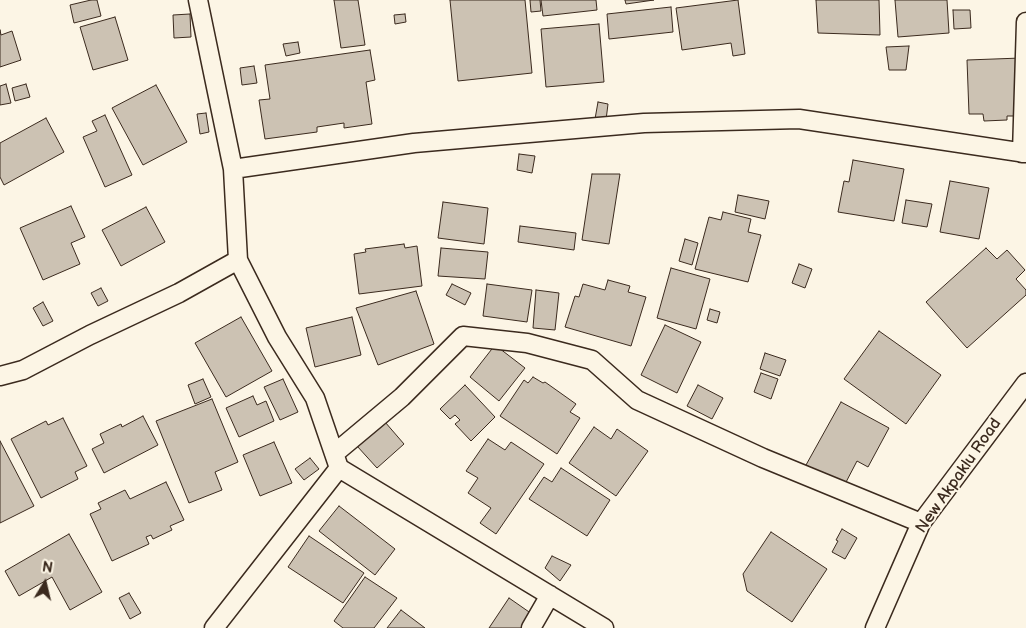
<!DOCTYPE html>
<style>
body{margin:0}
#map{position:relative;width:1026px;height:628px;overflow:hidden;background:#fcf5e5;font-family:"Balsamiq Sans",sans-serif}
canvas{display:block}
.north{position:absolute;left:20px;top:558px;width:50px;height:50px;-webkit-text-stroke:4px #fcf5e5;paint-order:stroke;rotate:9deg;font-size:14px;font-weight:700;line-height:20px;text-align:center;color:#3b2a1e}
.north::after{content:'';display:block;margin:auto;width:18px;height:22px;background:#3b2a1e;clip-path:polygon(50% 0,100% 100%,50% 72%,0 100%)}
</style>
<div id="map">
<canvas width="1026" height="628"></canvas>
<div class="north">N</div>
</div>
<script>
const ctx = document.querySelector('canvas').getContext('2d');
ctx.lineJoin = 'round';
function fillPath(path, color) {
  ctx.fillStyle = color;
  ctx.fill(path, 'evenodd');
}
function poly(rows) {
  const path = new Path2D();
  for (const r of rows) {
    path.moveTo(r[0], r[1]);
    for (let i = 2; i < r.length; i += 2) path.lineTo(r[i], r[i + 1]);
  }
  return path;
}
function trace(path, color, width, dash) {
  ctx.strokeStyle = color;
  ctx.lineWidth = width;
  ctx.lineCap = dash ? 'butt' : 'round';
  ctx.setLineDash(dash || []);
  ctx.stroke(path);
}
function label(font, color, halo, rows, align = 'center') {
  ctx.font = font + ' "Balsamiq Sans",sans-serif';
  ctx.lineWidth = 4;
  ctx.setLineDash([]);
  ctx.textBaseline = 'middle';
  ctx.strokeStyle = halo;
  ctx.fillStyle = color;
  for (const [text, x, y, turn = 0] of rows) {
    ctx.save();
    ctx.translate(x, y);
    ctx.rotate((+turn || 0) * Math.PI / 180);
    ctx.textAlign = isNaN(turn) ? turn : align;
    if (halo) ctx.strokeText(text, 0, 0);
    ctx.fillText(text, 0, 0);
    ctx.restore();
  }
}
const building = poly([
 [91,0,97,0,101,16,74,23,70,5,91,0],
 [334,0,358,0,365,45,341,48,334,0],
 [450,0,525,0,532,73,458,81,450,0],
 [530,0,540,0,541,11,531,12,530,0],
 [541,0,596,0,597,10,543,16,541,0],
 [625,0,654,0,626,4,625,0],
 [738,0,745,54,733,56,731,43,682,50,676,8,738,0],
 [816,0,879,0,880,35,818,33,816,0],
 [895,0,947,0,949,33,898,37,895,0],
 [671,7,673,32,609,39,607,14,671,7],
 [953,10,970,10,971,28,954,29,953,10],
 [190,14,191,37,174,38,173,15,190,14],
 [405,14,406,22,395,24,394,15,405,14],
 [115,17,128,60,93,70,80,27,115,17],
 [599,24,604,82,546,87,541,29,599,24],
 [0,30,1,35,12,31,21,60,0,67,0,30],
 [298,42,300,53,286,56,283,44,298,42],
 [909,46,906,70,889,70,886,47,909,46],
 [370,50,375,80,366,82,372,124,344,128,344,123,317,127,317,132,265,139,259,100,270,99,265,65,370,50],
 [1021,58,1022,116,1007,116,1007,120,984,121,983,114,969,114,967,60,1021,58],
 [254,66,257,83,242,85,240,68,254,66],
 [6,84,11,103,0,105,0,86,6,84],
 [26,84,30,97,15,101,12,88,26,84],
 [156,85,187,142,143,165,112,108,156,85],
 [598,102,608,104,606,120,595,119,598,102],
 [206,113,209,132,200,134,197,114,206,113],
 [105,115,132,175,105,187,83,137,97,131,92,121,105,115],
 [46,118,64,152,4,185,0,177,0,143,46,118],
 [519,154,535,156,532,173,517,170,519,154],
 [853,160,904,169,894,221,838,212,844,181,849,182,853,160],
 [592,174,620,174,609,244,582,240,592,174],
 [950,181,989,188,979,239,940,232,950,181],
 [738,195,769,201,765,219,735,212,738,195],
 [906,200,932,204,927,227,902,223,906,200],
 [443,202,488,208,484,244,438,238,443,202],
 [71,206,85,237,71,243,80,264,43,280,20,228,71,206],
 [146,207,165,242,121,266,102,230,146,207],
 [723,212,751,219,748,232,761,235,748,282,695,269,709,217,721,220,723,212],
 [520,226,576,233,574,250,518,242,520,226],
 [685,239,698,243,692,265,679,261,685,239],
 [404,244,405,248,417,246,422,286,359,294,354,254,366,252,365,249,404,244],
 [441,248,488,252,485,279,438,276,441,248],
 [986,248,997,259,1007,250,1025,270,1016,279,1026,290,1026,295,967,348,926,302,986,248],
 [799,264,812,269,805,288,792,283,799,264],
 [671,268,710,279,696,329,657,318,671,268],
 [608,280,630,286,628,292,646,297,631,346,565,327,575,296,579,297,583,284,605,290,608,280],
 [452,284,471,293,465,305,446,295,452,284],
 [487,284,532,290,527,322,483,316,487,284],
 [101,288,108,301,98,306,91,293,101,288],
 [536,290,559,293,555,330,533,328,536,290],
 [416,291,434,344,378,365,356,308,416,291],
 [43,302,53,321,43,326,33,308,43,302],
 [710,309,720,312,717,323,707,320,710,309],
 [241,317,272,371,226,397,195,343,241,317],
 [352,317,361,355,315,367,306,328,352,317],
 [665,325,701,342,677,393,641,375,665,325],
 [879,331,941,375,906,424,844,379,879,331],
 [495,345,525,368,499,401,470,377,495,345],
 [765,353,786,360,780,376,760,369,765,353],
 [761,373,778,379,771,399,754,392,761,373],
 [533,377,543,383,545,382,576,404,570,412,580,418,557,454,500,416,524,380,528,383,533,377],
 [203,379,211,397,195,404,188,385,203,379],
 [283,379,298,412,280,420,264,387,283,379],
 [465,385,495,417,471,441,455,424,460,420,455,415,450,419,440,409,465,385],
 [698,385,723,398,712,419,687,406,698,385],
 [253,396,257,405,266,401,274,421,239,437,226,408,253,396],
 [212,399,238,462,215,472,222,490,189,503,156,421,212,399],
 [841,402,889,428,868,467,857,461,844,486,806,465,841,402],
 [143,416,158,445,104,473,92,449,104,443,100,434,121,424,122,427,143,416],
 [63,418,87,466,75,472,78,479,41,498,11,439,46,421,48,425,63,418],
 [385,422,404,444,377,468,357,446,385,422],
 [594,427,611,439,617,429,648,451,616,496,569,463,594,427],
 [488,439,505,450,511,442,544,464,496,534,480,523,491,508,468,493,478,478,466,471,488,439],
 [0,441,34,506,0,523,0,441],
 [274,442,292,483,260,496,243,455,274,442],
 [310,458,319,469,304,480,295,469,310,458],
 [561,468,610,500,587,536,529,499,544,477,552,482,561,468],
 [166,482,184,520,170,526,172,530,153,539,151,535,146,537,149,544,112,561,90,514,101,509,98,503,125,490,130,499,166,482],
 [339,506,395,549,375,575,319,531,339,506],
 [842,529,857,538,845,559,832,552,838,541,836,540,842,529],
 [771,532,827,569,792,622,747,591,743,574,771,532],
 [69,534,102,592,70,610,52,577,19,596,5,571,69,534],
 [309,536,364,573,343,603,288,567,309,536],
 [552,556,571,565,560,581,545,568,552,556],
 [365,577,397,598,374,628,343,628,334,621,365,577],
 [129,593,141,613,130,619,119,598,129,593],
 [509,598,532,614,522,628,489,628,509,598],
 [401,610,425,628,387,628,401,610]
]);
fillPath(building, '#ccc2b3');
trace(building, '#3b2a1e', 1);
const street = poly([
 [198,0,233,169,238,260,277,337,315,398,339,468,604,628],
 [1022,153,1026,22],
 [233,169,414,143,644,123,799,119,1026,153],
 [0,376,23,370,90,335,179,293,238,260],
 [335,453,402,397,463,336,527,343,592,360,637,400,763,458,921,523],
 [214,628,339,468],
 [531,628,550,595],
 [875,628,921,523,1026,383]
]);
trace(street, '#3b2a1e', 21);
trace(street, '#fcf5e5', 18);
label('16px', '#3b2a1e', '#fcf5e5', [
 ["New Akpaklu Road",959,476,-55]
]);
</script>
